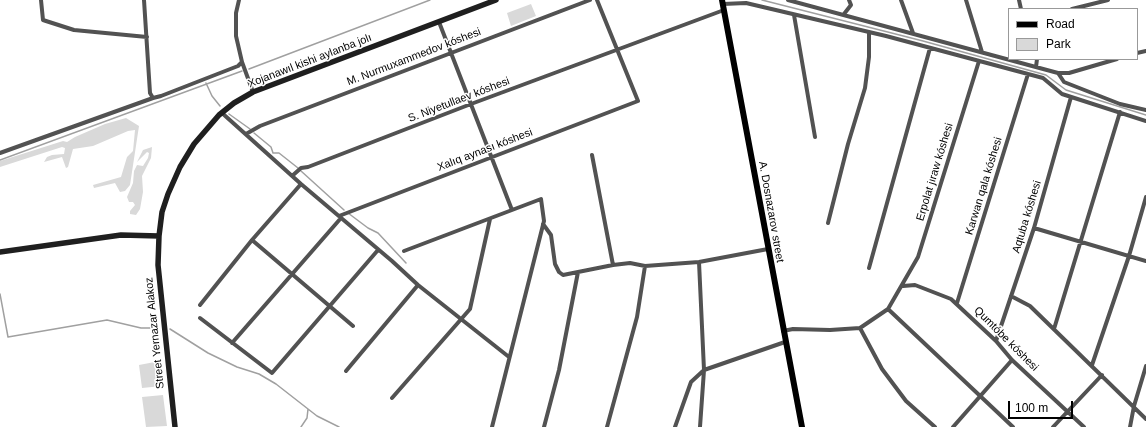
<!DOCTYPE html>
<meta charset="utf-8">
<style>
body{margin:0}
#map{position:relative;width:1146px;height:427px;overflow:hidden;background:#fff;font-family:Arial,sans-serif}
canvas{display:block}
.legend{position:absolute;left:1008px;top:8px;width:130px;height:52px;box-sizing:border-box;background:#fff;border:1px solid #999;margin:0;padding:5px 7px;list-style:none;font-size:12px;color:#000}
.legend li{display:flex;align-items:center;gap:8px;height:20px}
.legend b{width:20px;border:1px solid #999}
.scale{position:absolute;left:1008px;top:401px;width:65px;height:18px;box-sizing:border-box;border:2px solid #000;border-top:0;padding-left:5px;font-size:12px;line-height:14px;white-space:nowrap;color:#000;-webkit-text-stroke:3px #fff;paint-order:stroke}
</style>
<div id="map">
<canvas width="1146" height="427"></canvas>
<ul class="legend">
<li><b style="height:5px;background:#000"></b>Road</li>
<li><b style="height:11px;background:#d9d9d9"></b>Park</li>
</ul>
<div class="scale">100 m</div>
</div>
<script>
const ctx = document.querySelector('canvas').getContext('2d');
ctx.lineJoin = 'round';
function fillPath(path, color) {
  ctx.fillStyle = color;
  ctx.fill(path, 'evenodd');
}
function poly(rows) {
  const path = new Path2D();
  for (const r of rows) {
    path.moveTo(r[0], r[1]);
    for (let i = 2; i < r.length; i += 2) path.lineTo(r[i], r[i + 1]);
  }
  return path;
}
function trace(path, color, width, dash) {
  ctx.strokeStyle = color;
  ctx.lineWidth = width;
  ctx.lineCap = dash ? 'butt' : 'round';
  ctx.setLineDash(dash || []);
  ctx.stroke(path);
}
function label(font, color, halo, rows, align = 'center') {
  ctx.font = font + ' Arial,sans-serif';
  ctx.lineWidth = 3;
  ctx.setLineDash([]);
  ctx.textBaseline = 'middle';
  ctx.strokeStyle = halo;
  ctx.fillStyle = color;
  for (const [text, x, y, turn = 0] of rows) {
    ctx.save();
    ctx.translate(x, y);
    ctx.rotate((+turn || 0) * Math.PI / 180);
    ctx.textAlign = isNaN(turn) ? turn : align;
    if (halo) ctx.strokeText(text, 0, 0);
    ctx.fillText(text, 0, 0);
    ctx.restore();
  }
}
fillPath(poly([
 [531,4,536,16,511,26,507,13],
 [126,118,139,126,130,185,125,191,120,192,115,183,94,188,93,185,121,177,127,157,133,151,135,130,128,131,93,146,73,149,68,167,66,168,62,157,44,162,47,157,52,155,64,154,65,148,62,147,0,167,0,161,63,141,67,142,75,137,105,124],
 [152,147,151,158,142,176,143,192,140,209,136,215,130,214,130,211,135,205,133,202,129,202,127,197,133,183,134,171,137,165,143,166,148,158,149,153,147,152,137,162,143,150],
 [160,361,162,386,142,388,139,365],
 [163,395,167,426,146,427,142,397]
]), '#d9d9d9');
trace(poly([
 [762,0,923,41,1046,75,1066,90,1146,115],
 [249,69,430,0],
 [206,83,212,96,220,106],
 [229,114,250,129],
 [254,133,271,147,273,153,279,153,298,168],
 [0,160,242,71],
 [301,171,344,210],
 [348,213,368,228,378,233,406,263],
 [0,294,8,337,107,320,141,328,157,328],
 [170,329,208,353,237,367,259,374,276,384,317,416,339,427],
 [301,427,307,418,308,409]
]), '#a0a0a0', 1.5);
trace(poly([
 [41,0,43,20,46,21,74,30,147,37],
 [144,0,150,93,153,98],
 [239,0,236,13,236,36,242,62,253,92],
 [788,0,1058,73,1064,82,1120,104,1146,110],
 [901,0,913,33],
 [966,0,982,52],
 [1019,0,1021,9],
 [723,4,746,3,886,36,1043,78,1062,94,1146,121],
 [1072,9,1108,0],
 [844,14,851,5,849,0],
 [794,15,815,137],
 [439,22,512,210],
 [1137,53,1146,51],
 [1036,67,1037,59],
 [1058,73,1069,73,1117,59],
 [222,113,301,184,392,261,418,285,509,357],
 [246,134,260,126,590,0],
 [0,153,153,98,161,96,238,66,242,62],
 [592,155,613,265],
 [292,176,301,168,308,167,471,104,724,10],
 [339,216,638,101,597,0],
 [828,223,848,144,865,88,869,57,869,33],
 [543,224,551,235,555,264,559,272,563,275,613,265,630,263,645,266,699,262,768,249],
 [1034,228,1146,261],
 [252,240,353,326],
 [404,251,541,199,544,221,492,427],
 [699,262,704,370,700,427],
 [869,268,930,48],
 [903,286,915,285,951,299,996,341,1012,360,1084,427],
 [1011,296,1030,306,1146,419],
 [957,303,1028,74],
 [200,305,252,240,301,184],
 [888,309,1013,427],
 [200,318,272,373,378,250],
 [860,328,882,369,906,401,935,427],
 [1054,329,1120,112],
 [783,331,793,329,830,330,860,328,888,309,918,257,979,61],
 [996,341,1034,228,1071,97],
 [232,343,341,218],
 [1092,365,1129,256,1146,197],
 [346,371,418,285],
 [392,398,470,309,490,219],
 [544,427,559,370,578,272],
 [607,427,637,317,645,266],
 [675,427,691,382,704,370,785,342],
 [953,427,1012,360],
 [1053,427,1102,375],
 [1130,427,1134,406,1146,366]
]), '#525252', 4);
trace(poly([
 [0,252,121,235,159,236],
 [175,427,158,265,159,236,162,212,168,194,180,167,194,144,219,115,234,103,253,92,496,0]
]), '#1f1f1f', 5.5);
trace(poly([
 [722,0,802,427]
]), '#000', 6);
label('11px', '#000', '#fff', [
 ["M. Nurmuxammedov kóshesi",414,57,-21],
 ["Xojanawıl kishi aylanba jolı",310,61,-21],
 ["S. Niyetullaev kóshesi",459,100,-21],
 ["Xalıq aynası kóshesi",485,150,-21],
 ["Erpolat jıraw kóshesi",935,172,-73],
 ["Karwan qala kóshesi",984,186,-73],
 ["A. Dosnazarov street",771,212,80],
 ["Aqtuba kóshesi",1027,217,-73],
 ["Street Yernazar Alakoz",155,333,-96],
 ["Qumtóbe kóshesi",1006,339,45]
]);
</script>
